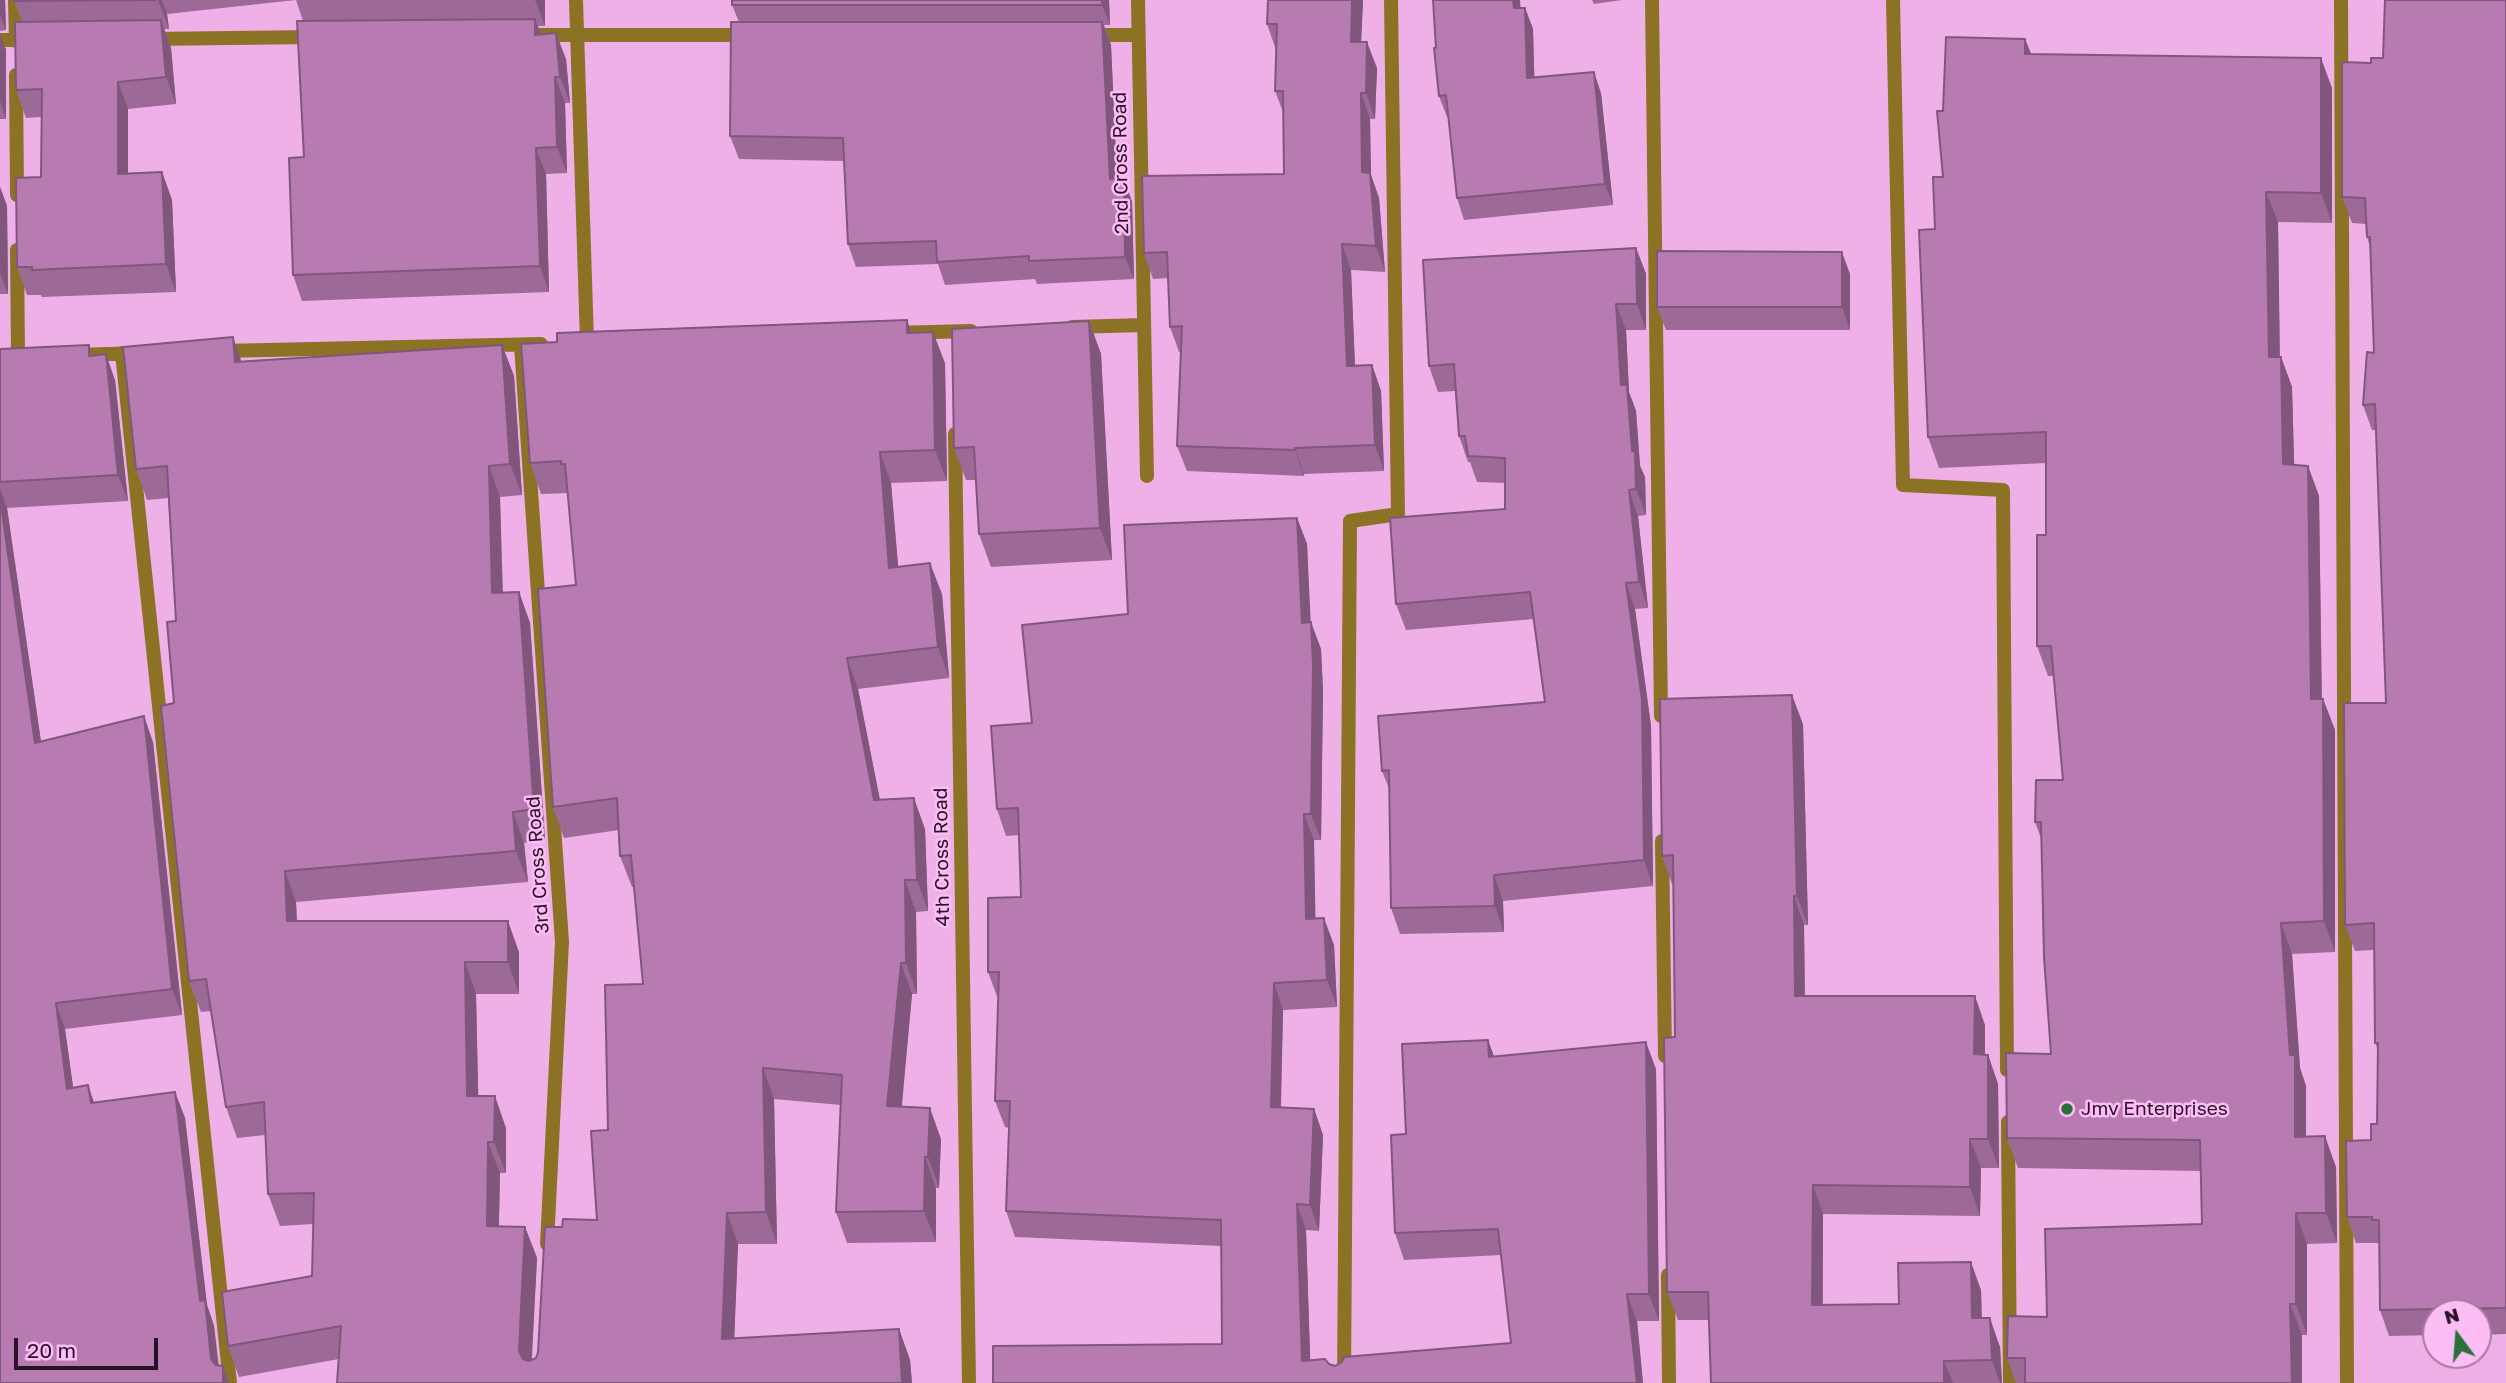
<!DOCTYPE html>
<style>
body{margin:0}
#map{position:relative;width:2506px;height:1383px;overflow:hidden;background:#efb0e8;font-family:"Golos Text",sans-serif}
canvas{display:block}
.north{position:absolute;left:2422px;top:1299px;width:70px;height:70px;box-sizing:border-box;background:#fcbdf5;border:2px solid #a778a2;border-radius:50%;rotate:344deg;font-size:19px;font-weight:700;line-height:28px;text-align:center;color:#281126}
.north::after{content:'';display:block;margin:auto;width:24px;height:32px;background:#29713e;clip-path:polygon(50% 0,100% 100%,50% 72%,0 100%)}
.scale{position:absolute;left:14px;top:1338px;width:144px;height:32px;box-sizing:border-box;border:4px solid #281126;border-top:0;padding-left:9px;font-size:21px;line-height:24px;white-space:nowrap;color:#281126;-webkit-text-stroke:5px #fcbdf5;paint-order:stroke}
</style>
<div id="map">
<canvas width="2506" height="1383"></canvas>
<div class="north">N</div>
<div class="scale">20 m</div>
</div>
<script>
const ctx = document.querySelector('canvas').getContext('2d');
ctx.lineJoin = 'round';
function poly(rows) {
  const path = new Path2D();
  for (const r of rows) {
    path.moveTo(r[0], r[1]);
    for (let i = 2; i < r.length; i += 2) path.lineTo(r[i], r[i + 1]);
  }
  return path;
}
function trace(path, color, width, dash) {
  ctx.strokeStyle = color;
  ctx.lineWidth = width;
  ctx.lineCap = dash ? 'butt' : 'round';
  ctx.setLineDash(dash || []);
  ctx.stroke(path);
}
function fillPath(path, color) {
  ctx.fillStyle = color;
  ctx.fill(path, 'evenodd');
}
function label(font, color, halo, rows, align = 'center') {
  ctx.font = font + ' "Golos Text",sans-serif';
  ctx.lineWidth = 5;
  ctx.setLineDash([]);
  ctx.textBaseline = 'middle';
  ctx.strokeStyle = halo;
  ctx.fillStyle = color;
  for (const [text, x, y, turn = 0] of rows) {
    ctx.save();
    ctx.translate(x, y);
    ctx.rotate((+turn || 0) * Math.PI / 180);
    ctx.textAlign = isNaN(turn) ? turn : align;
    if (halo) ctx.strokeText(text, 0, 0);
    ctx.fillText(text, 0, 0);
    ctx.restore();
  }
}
trace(poly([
 [15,0,16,41],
 [576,0,587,341],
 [1138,0,1147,476],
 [1652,0,1661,716],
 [1893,0,1903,485,2003,490,2007,1070],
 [2341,0,2347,1383],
 [538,35,748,35],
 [1091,35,1138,35],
 [149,39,314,37],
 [0,40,34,40],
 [16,75,17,195],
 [17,250,18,356],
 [1072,327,1144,325],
 [893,333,971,331],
 [521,345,562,942,547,1244],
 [222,351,541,344],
 [122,353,230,1383],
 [75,355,142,353],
 [955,434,969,1383],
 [1662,841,1665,1056],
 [2008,1122,2010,1383],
 [1668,1275,1669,1383],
 [1344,1383,1350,521,1398,514,1391,0]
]), '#8c7225', 14);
fillPath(poly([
 [0,0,5,0,6,30,0,31],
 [14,0,545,0,545,26,538,26,541,35,566,59,570,103,565,103,567,173,546,174,549,292,302,301,293,275,304,157,303,21,296,0,167,14,169,29,164,29,171,48,176,104,128,109,128,173,162,172,172,200,176,292,42,297,41,295,27,295,17,267,41,177,41,117,26,118,16,90,22,22],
 [1109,0,1110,25,1104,25,1111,45,1117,179,1124,179,1132,202,1134,279,1037,284,1035,279,945,285,938,264,856,267,848,244,844,161,739,159,730,136,739,22,732,5],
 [1268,0,1363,0,1361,42,1377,68,1375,119,1370,119,1371,175,1379,198,1385,272,1351,270,1355,366,1372,365,1381,391,1384,471,1304,474,1304,476,1187,471,1177,446,1181,352,1179,352,1170,327,1168,278,1153,279,1144,253,1284,174,1283,112,1275,91,1276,50,1267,24],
 [1433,0,1520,0,1520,8,1525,8,1533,29,1534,77,1601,93,1613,205,1464,220,1457,198,1448,117,1447,117,1439,96],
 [1592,0,1622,0,1594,4],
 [2506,0,2506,1334,2478,1335,2478,1313,2436,1313,2436,1335,2389,1336,2380,1310,2380,1243,2356,1243,2347,1217,2377,1124,2378,1050,2375,1043,2374,950,2355,951,2345,925,2386,703,2376,430,2372,430,2363,405,2374,353,2370,247,2367,237,2366,224,2352,223,2342,197,2371,63,2383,58],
 [0,34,6,50,6,119,0,119],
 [2025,39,2031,54,2332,88,2332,223,2278,222,2280,357,2281,357,2292,387,2294,465,2308,466,2319,496,2322,699,2323,699,2335,730,2335,952,2292,954,2300,1068,2306,1086,2306,1137,2336,1167,2337,1243,2307,1244,2307,1335,2302,1335,2302,1383,2016,1383,2007,1358,2047,1317,2202,1224,2201,1171,2018,1168,2007,1138,2051,1054,2042,841,2035,822,2063,780,2054,676,2048,676,2037,646,2046,535,2046,463,1939,468,1928,437,1935,229,1943,177,1943,111],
 [0,187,7,206,8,294,0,294],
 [1636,248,1646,274,1646,330,1626,330,1629,392,1636,411,1640,466,1645,477,1646,515,1638,516,1648,608,1635,609,1651,726,1653,886,1503,901,1504,932,1400,934,1391,908,1390,791,1382,771,1545,702,1534,619,1406,630,1396,604,1505,509,1505,483,1477,482,1470,462,1468,462,1459,436,1455,391,1438,392,1429,366],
 [1850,274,1850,330,1666,330,1657,307],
 [1089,321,1101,354,1112,560,991,567,979,534,976,480,966,480,954,448],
 [912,333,945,363,947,481,891,483,898,567,942,594,949,678,858,689,880,800,925,829,928,911,916,912,917,994,912,994,901,1107,941,1139,939,1188,936,1188,936,1242,847,1243,836,1212,841,1105,774,1099,777,1244,738,1244,734,1339,899,1329,910,1360,912,1383,337,1383,339,1359,239,1377,228,1346,312,1276,313,1224,280,1226,268,1194,265,1135,237,1138,226,1107,211,1011,201,1012,189,981,174,703,176,621,168,498,147,500,136,469,242,362,502,345,514,376,522,495,500,497,503,592,519,592,530,623,545,840,524,843,528,882,296,902,297,921,519,952,519,994,476,994,478,1096,506,1128,506,1173,500,1173,499,1226,525,1227,537,1258,532,1360,536,1358,538,1352,562,1227,597,1220,608,1130,643,984,634,887,632,887,620,856,619,830,564,838,553,807,576,585,568,493,541,494,530,463],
 [0,349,93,355,115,380,128,501,7,508,41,742,153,742,182,1015,65,1029,73,1088,94,1103,175,1092,185,1118,207,1305,214,1326,219,1366,0,1383],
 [1297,518,1307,544,1310,623,1321,649,1323,691,1321,840,1314,840,1315,919,1334,945,1337,1007,1283,1010,1281,1107,1314,1109,1323,1135,1319,1231,1306,1230,1310,1360,1335,1366,1511,1343,1501,1255,1404,1260,1395,1233,1406,1134,1494,1057,1656,1069,1659,1321,1637,1321,1643,1383,993,1383,1222,1344,1221,1246,1015,1237,1006,1211,1009,1128,1005,1127,995,1101,998,999,988,972,1021,897,1019,835,1006,836,997,809,1032,723,1128,614],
 [1803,724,1808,925,1804,925,1805,996,1985,1025,1985,1055,1988,1055,1998,1084,1999,1168,1981,1168,1980,1216,1823,1214,1823,1305,1899,1304,1981,1290,1982,1318,2000,1347,2002,1383,1711,1383,1709,1320,1678,1320,1667,1292,1675,1037,1673,884,1672,884,1662,856]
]), '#9d6a98');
fillPath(poly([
 [0,0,5,0,6,30,0,15],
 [158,0,162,0,167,14,169,29],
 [535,0,545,0,545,26],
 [1102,0,1109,0,1110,25,1102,5],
 [1352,0,1363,0,1360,68,1351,42],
 [1513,0,1520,0,1522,29,1514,8],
 [1525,8,1533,29,1535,99,1527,78],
 [535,19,545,45,535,35],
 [161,20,171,48,176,104,166,77],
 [1102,22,1111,45,1118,202,1110,179],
 [556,33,566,59,570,103,560,77],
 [0,34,6,50,6,119,0,101],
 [2025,39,2037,69,2025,54],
 [1367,42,1377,68,1375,119,1366,93],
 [2321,58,2332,88,2332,223,2321,193],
 [1594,72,1601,93,1613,205,1605,184],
 [555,77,565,103,567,173,557,147],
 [118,82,128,109,128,201,118,174],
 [1361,93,1370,119,1371,175,1379,198,1385,272,1376,246,1362,172],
 [536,148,546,174,549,292,540,266],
 [162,172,172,200,176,292,166,264],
 [1124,179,1132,202,1134,279,1125,257],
 [0,187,7,206,8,294,0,273],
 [2266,192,2278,222,2280,387,2269,357],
 [1342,244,1351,270,1356,392,1347,366],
 [1636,248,1646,274,1646,330,1637,304],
 [1842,252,1850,274,1850,330,1842,307],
 [1616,304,1626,330,1629,392,1636,411,1640,466,1645,477,1646,515,1636,489,1632,451,1621,385],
 [907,320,918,351,907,333],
 [1089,321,1101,354,1112,560,1100,528],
 [933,332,945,363,947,481,935,450],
 [233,337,244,369,235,362],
 [502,345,514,376,522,495,510,464],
 [106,354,115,380,128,501,118,475],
 [2281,357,2292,387,2295,494,2283,464],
 [1372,365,1381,391,1384,471,1375,445],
 [1295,448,1304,474,1304,476,1295,450],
 [880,452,891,483,901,599,889,568],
 [489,466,500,497,503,624,492,593],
 [2308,466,2319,496,2322,730,2311,699],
 [0,488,7,508,45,769,35,743,0,498],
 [1629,490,1638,516,1648,608,1639,582],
 [1297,518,1307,544,1312,649,1302,623],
 [930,563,942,594,949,678,938,647],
 [1626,583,1635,609,1651,726,1653,886,1644,860],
 [519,592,530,623,545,840,534,809],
 [1311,622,1321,649,1323,691,1321,840,1311,814],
 [847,658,858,689,886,831,874,800],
 [1792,695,1803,724,1808,925,1797,896],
 [2323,699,2335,730,2335,952,2324,921],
 [144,716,153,742,182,1015,172,989],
 [914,798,925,829,928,911,917,880],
 [513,812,524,843,528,882,516,851],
 [1304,814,1314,840,1316,946,1306,919],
 [285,871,296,902,298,952,287,921],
 [1494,875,1503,901,1504,932,1495,906],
 [905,880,916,912,917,994,906,963],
 [1794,896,1804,925,1805,1025,1795,996],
 [1324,918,1334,945,1337,1007,1327,980],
 [508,921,519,952,519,994,508,962],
 [2281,923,2292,954,2300,1068,2306,1086,2306,1168,2295,1137],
 [465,962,476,994,479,1127,467,1096],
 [901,963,912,994,899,1138,887,1106],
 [1274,983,1283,1010,1280,1133,1271,1107],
 [1975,996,1985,1025,1985,1083,1974,1054],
 [56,1003,65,1029,77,1115,67,1089],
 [1488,1040,1498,1067,1489,1057],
 [1646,1042,1656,1069,1659,1321,1649,1294],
 [1988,1055,1998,1084,1999,1168,1988,1139],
 [763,1068,774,1099,777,1244,766,1212],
 [88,1085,97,1111,91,1103],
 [175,1092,185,1118,207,1305,214,1326,220,1383,211,1359,200,1301],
 [495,1096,506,1128,506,1173,494,1142],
 [930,1108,941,1139,939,1188,928,1157],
 [1314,1109,1323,1135,1319,1231,1310,1205],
 [2325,1136,2336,1167,2337,1243,2326,1213],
 [1970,1139,1981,1168,1980,1216,1970,1187],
 [488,1142,500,1173,498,1257,487,1226],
 [925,1157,936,1188,936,1242,924,1211],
 [1813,1185,1823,1214,1822,1334,1812,1305],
 [1297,1204,1306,1230,1311,1383,1302,1361],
 [727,1213,738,1244,733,1371,722,1339],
 [2296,1213,2307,1244,2307,1335,2296,1304],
 [525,1227,537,1258,530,1383,519,1351],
 [1971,1262,1981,1290,1982,1346,1972,1318],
 [1627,1294,1637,1321,1643,1383,1637,1383],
 [2290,1304,2302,1335,2302,1383,2292,1383],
 [1990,1318,2000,1347,2002,1383,2000,1383,1992,1360],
 [899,1329,910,1360,912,1383,902,1383],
 [1944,1361,1953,1383,1944,1383],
 [223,1366,229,1383,223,1383]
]), '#80567c');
const building = poly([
 [14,0,156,0,14,1,14,0],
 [732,0,1102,0,1102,5,732,5,732,0],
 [1268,0,1352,0,1351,42,1367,42,1366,93,1361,93,1362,172,1370,173,1376,246,1342,244,1347,366,1372,365,1375,445,1295,448,1295,450,1177,446,1182,326,1170,327,1167,252,1144,253,1142,176,1284,174,1283,91,1275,91,1277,24,1267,24,1268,0],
 [1433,0,1513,0,1514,8,1525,8,1527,78,1594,72,1605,184,1457,198,1446,95,1439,96,1434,48,1436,48,1433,0],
 [2385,0,2506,0,2506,1308,2380,1310,2379,1220,2372,1220,2372,1217,2347,1217,2346,1141,2371,1140,2371,1124,2377,1124,2378,1043,2375,1043,2374,923,2345,925,2344,703,2386,703,2375,404,2363,405,2367,352,2374,353,2370,237,2367,237,2365,198,2342,197,2342,62,2371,63,2371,58,2383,58,2385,0],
 [535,19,535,35,556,33,560,77,555,77,557,147,536,148,540,266,293,275,289,158,304,157,297,21,535,19],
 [161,20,166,77,118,82,118,174,162,172,166,264,32,270,32,267,17,267,16,178,41,177,42,89,16,90,15,22,161,20],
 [731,22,1102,22,1110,179,1124,179,1125,257,1029,261,1029,256,937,262,936,241,848,244,843,138,730,136,731,22],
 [1946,37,2025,39,2025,54,2321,58,2321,193,2266,192,2269,357,2281,357,2283,464,2308,466,2311,699,2323,699,2324,921,2281,923,2290,1055,2295,1055,2295,1137,2325,1136,2326,1213,2296,1213,2296,1304,2290,1304,2292,1383,2025,1383,2025,1358,2007,1358,2008,1316,2047,1317,2045,1229,2202,1224,2200,1140,2007,1138,2006,1053,2051,1054,2044,957,2041,822,2035,822,2036,780,2063,780,2051,646,2037,646,2037,535,2046,535,2046,432,1928,437,1919,230,1935,229,1933,177,1943,177,1937,111,1943,111,1946,37],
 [1636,248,1637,304,1616,304,1621,385,1627,385,1632,451,1635,451,1636,489,1629,490,1639,582,1626,583,1642,700,1644,860,1494,875,1495,906,1391,908,1389,770,1382,771,1378,716,1545,702,1530,592,1396,604,1390,518,1505,509,1505,458,1468,456,1465,436,1459,436,1454,364,1429,366,1423,260,1636,248],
 [1657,251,1842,252,1842,307,1657,307,1657,251],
 [907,320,907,333,933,332,935,450,880,452,889,568,930,563,938,647,847,658,874,800,914,798,917,880,905,880,906,963,901,963,887,1106,930,1108,928,1157,925,1157,924,1211,836,1212,842,1075,763,1068,766,1212,727,1213,722,1339,899,1329,902,1383,337,1383,341,1326,228,1346,222,1292,312,1276,314,1193,268,1194,264,1102,226,1107,206,979,189,981,161,706,174,703,167,622,176,621,167,466,136,469,123,347,233,337,235,362,502,345,510,464,489,466,492,593,519,592,534,809,513,812,516,851,285,871,287,921,508,921,508,962,465,962,467,1096,495,1096,494,1142,488,1142,487,1226,525,1227,519,1351,523,1359,529,1361,536,1358,538,1352,545,1227,562,1227,563,1219,597,1220,591,1131,608,1130,605,985,643,984,631,855,620,856,617,798,553,807,538,589,576,585,565,464,561,464,561,461,530,463,521,344,557,342,557,333,907,320],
 [1089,321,1100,528,979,534,974,447,954,448,952,329,1089,321],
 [89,345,89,356,106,354,118,475,0,482,0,349,89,345],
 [0,498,35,743,144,716,172,989,56,1003,67,1089,88,1085,91,1103,175,1092,200,1301,205,1300,211,1359,216,1365,223,1366,223,1383,0,1383,0,498],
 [1297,518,1302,623,1311,622,1313,664,1311,814,1304,814,1306,919,1324,918,1327,980,1274,983,1271,1107,1314,1109,1310,1205,1297,1204,1302,1361,1325,1359,1329,1364,1335,1366,1342,1362,1344,1357,1511,1343,1498,1229,1395,1233,1391,1135,1406,1134,1402,1044,1488,1040,1489,1057,1646,1042,1649,1294,1627,1294,1637,1383,993,1383,993,1346,1222,1344,1221,1220,1006,1211,1010,1101,995,1101,999,972,988,972,988,898,1021,897,1018,808,997,809,991,726,1032,723,1022,625,1128,614,1124,525,1297,518],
 [1792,695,1797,896,1794,896,1795,996,1975,996,1974,1054,1988,1055,1988,1139,1970,1139,1970,1187,1813,1185,1812,1305,1899,1304,1898,1263,1971,1262,1972,1318,1990,1318,1992,1360,1944,1361,1944,1383,1711,1383,1708,1292,1667,1292,1664,1038,1675,1037,1673,855,1662,856,1660,699,1792,695]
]);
fillPath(building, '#b77bb1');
trace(building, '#80567c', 2);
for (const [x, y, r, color] of [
 [2067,1109,7,"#29713e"]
]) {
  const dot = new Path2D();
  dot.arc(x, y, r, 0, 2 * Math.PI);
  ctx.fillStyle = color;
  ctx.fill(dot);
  trace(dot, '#fcbdf5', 2.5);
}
label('19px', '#281126', '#fcbdf5', [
 ["2nd Cross Road",1121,163,-91],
 ["4th Cross Road",942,857,-91],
 ["3rd Cross Road",538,865,-94]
]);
label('19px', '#281126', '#fcbdf5', [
 ["Jmv Enterprises",2081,1109]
], 'left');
</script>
